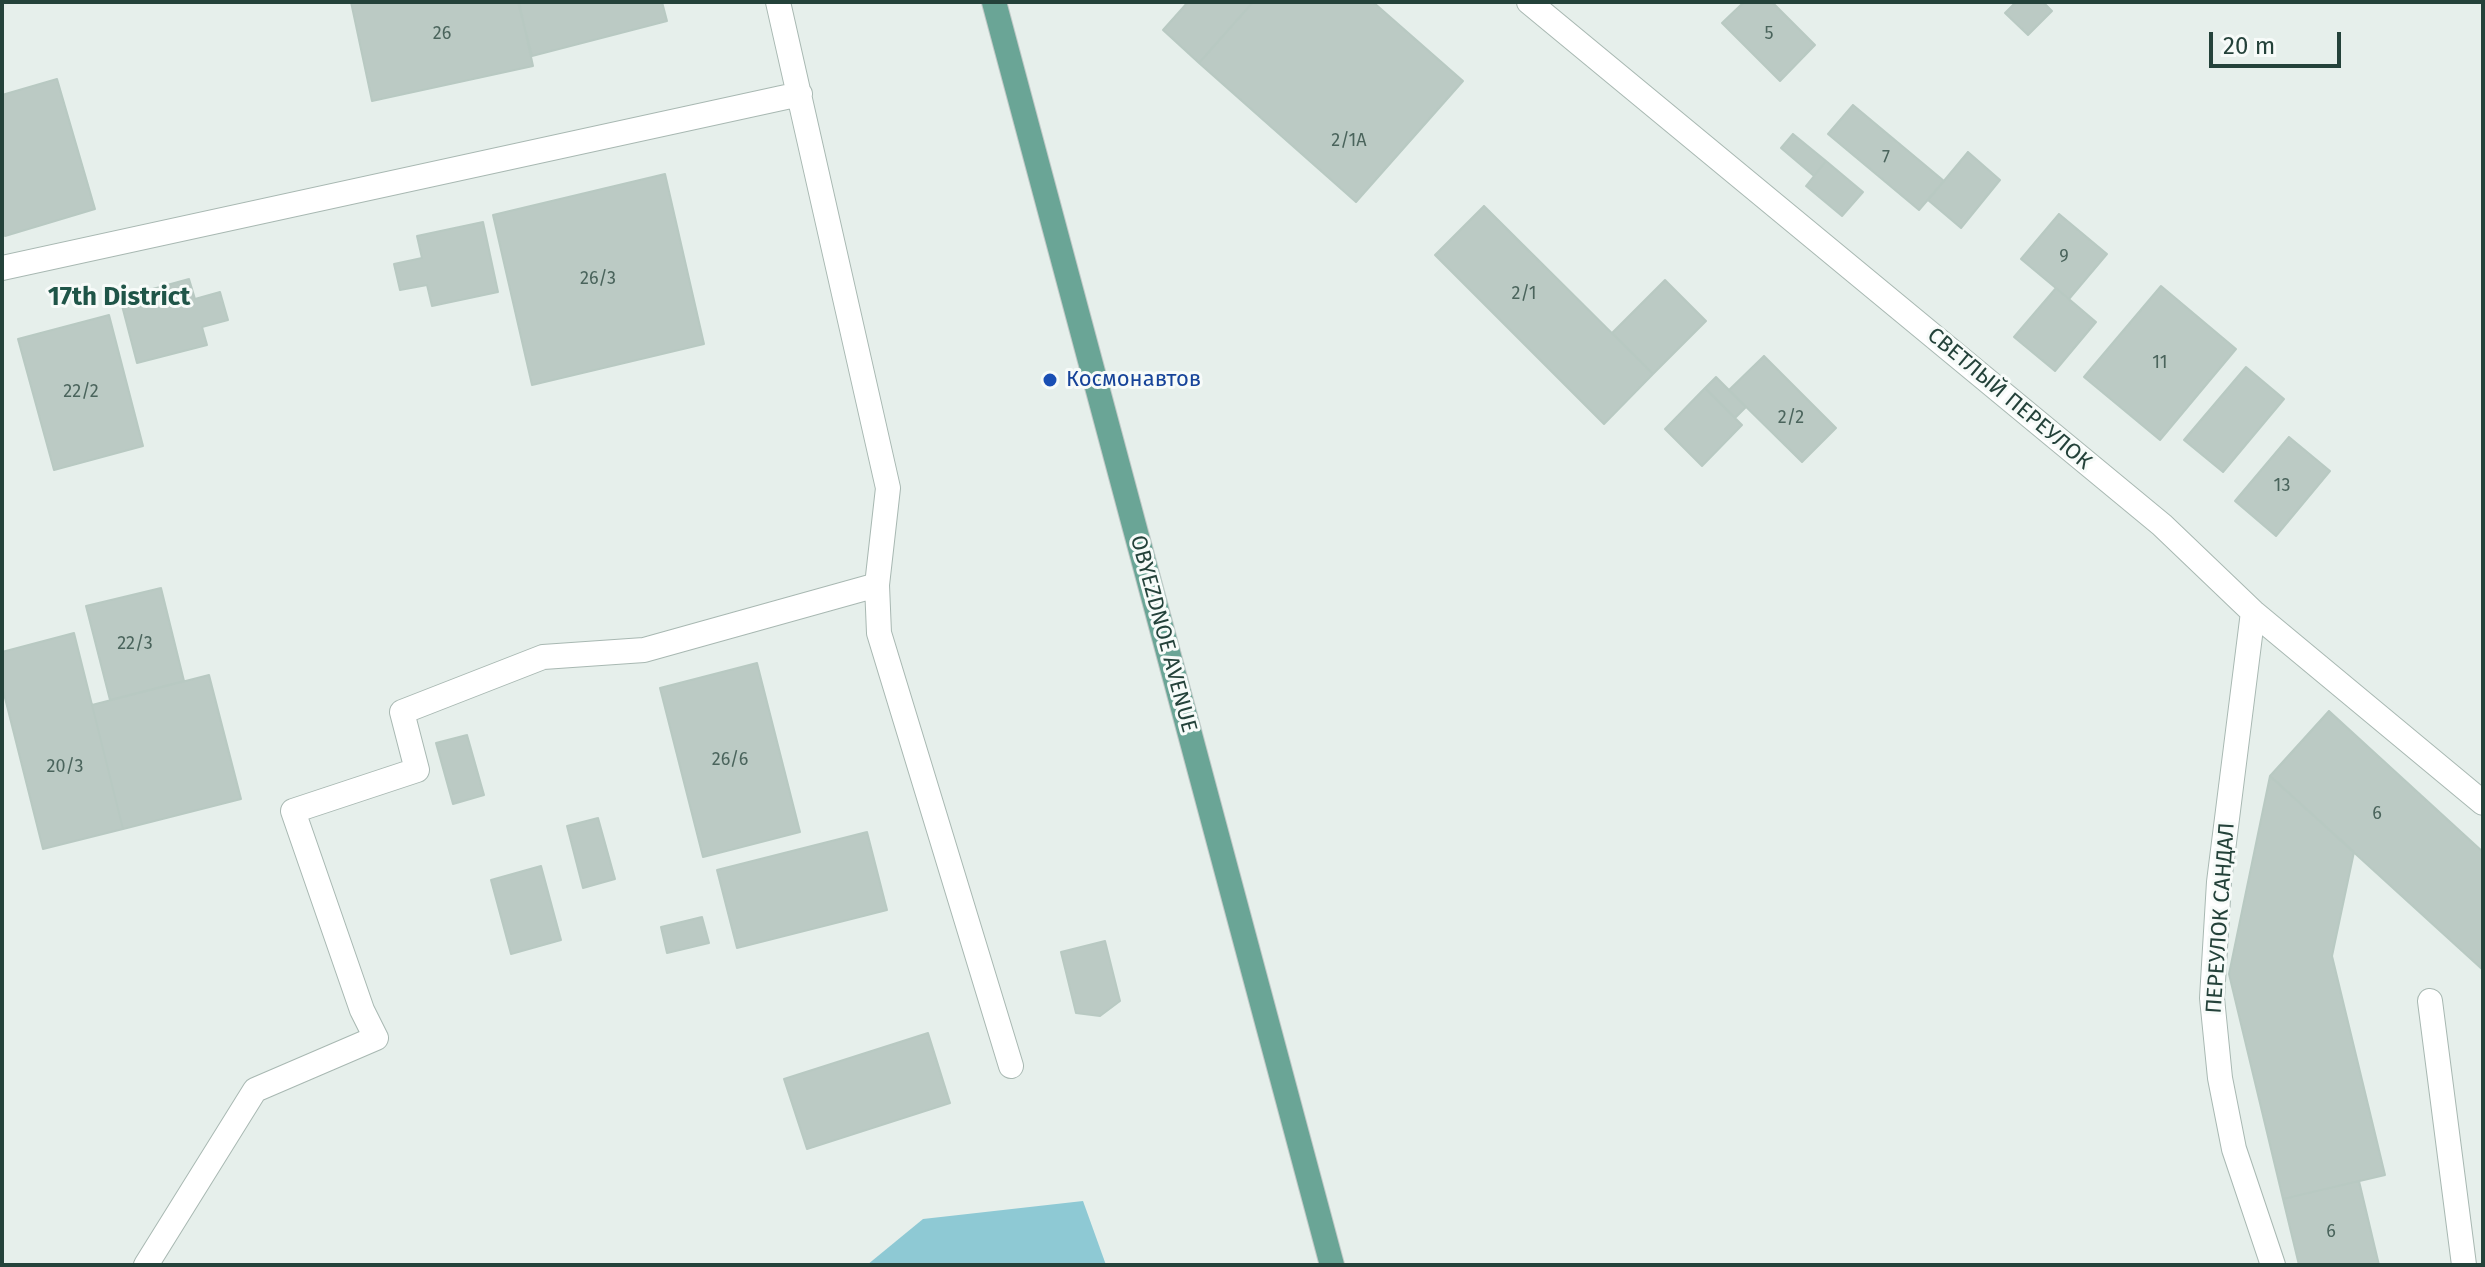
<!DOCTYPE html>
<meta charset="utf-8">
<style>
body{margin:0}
#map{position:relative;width:2485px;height:1267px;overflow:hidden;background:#e6efeb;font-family:"Fira Sans",sans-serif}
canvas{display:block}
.frame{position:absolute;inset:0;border:4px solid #24423a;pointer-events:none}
.scale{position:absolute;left:2209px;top:32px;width:132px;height:36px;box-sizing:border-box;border:4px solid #24423a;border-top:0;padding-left:10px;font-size:24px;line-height:28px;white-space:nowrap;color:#24423a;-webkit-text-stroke:6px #f7fbf9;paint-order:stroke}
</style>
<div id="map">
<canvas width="2485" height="1267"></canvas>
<div class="frame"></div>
<div class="scale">20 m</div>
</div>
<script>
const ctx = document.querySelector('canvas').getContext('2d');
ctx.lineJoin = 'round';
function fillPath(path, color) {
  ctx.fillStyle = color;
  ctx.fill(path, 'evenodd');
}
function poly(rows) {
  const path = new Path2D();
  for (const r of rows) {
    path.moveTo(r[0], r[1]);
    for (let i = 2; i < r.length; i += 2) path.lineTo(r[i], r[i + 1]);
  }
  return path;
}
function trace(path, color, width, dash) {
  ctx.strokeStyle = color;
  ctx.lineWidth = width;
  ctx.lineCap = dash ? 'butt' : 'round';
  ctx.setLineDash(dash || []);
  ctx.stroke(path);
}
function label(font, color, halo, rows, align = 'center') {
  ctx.font = font + ' "Fira Sans",sans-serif';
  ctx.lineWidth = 6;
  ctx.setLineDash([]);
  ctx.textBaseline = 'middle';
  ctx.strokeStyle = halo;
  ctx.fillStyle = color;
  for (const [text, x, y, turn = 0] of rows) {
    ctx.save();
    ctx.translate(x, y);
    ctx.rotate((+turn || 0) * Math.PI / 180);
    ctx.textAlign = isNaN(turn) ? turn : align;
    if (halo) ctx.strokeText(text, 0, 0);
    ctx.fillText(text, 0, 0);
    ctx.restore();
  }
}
fillPath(poly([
 [1083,1201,1106,1265,867,1265,923,1219]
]), '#8ec9d4');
const building = poly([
 [351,2,519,2,533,66,372,101,351,2],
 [518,2,662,2,667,21,532,56,518,2],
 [1188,2,1253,2,1199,63,1163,30,1188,2],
 [1253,2,1373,2,1463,81,1356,202,1199,63,1253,2],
 [1744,2,1772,2,1815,45,1780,81,1722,23,1744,2],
 [2016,2,2043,2,2052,11,2028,35,2005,13,2016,2],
 [57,79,95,209,5,236,2,225,2,95,57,79],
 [1853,105,1944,181,1919,210,1828,134,1853,105],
 [1793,134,1826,161,1814,176,1781,148,1793,134],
 [1968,152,2000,180,1961,228,1928,200,1968,152],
 [1826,161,1863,192,1842,216,1806,186,1826,161],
 [665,174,704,344,532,385,493,215,665,174],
 [1484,206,1653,374,1604,424,1435,255,1484,206],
 [2059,214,2107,254,2069,299,2021,259,2059,214],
 [483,222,498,292,432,306,427,285,400,290,394,264,422,258,417,236,483,222],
 [189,279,195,299,220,292,228,320,202,327,207,345,137,363,120,298,189,279],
 [1665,280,1706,321,1653,374,1612,333,1665,280],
 [2161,286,2236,349,2160,440,2084,377,2161,286],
 [2056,288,2096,322,2055,371,2014,337,2056,288],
 [109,315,143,446,54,470,18,339,109,315],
 [1764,356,1836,428,1802,462,1729,390,1764,356],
 [2246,367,2284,399,2223,472,2184,440,2246,367],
 [1716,377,1746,407,1735,418,1705,388,1716,377],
 [1705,388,1742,425,1702,466,1665,429,1705,388],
 [2289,437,2330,471,2276,536,2235,501,2289,437],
 [161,588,184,681,110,700,86,606,161,588],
 [74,633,123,829,43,849,2,686,2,652,74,633],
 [757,663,800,832,703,857,660,688,757,663],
 [209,675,241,799,123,829,92,705,209,675],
 [2329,711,2483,852,2483,970,2270,776,2329,711],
 [467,735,484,795,453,804,436,743,467,735],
 [2270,776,2354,852,2332,956,2385,1175,2283,1199,2229,974,2270,776],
 [598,818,615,879,583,888,567,826,598,818],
 [867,832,887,910,737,948,717,870,867,832],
 [541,866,561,940,511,954,491,880,541,866],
 [702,917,709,943,667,953,661,927,702,917],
 [1105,941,1120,1001,1100,1016,1076,1013,1061,952,1105,941],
 [928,1033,950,1103,807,1149,784,1079,928,1033],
 [2359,1181,2379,1265,2299,1265,2283,1199,2359,1181]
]);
fillPath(building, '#bbcac4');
trace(building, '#b8c9c2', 2);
const minor = poly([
 [778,2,888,488,877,585,879,633,1011,1066],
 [1529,2,2162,525,2253,612,2483,803],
 [2,268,800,94],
 [2253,612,2219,882,2212,998,2220,1078,2234,1149,2273,1265],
 [2430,1001,2464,1265],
 [146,1265,255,1090,376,1038,362,1010,293,811,417,770,402,712,543,657,644,650,877,585]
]);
const major = poly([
 [994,2,1332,1265]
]);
trace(minor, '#a8b8b2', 26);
trace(major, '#c2cac8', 26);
trace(minor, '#fff', 24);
trace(major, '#6aa596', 24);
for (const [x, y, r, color] of [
 [1050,380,8,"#1a4fb4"]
]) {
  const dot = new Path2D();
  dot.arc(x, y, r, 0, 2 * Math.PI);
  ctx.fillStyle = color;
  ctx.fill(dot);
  trace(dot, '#f7fbf9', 3);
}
label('18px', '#4a645c', null, [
 ["26",442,34],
 ["5",1769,34],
 ["2/1А",1349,141],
 ["7",1886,158],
 ["9",2064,257],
 ["26/3",598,279],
 ["2/1",1524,294],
 ["11",2160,363],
 ["22/2",81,392],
 ["2/2",1791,418],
 ["13",2282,486],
 ["22/3",135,644],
 ["26/6",730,760],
 ["20/3",65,767],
 ["6",2377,814],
 ["6",2331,1232]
]);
label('22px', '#164399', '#f7fbf9', [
 ["Космонавтов",1066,380]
], 'left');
label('22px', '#24423a', '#f7fbf9', [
 ["СВЕТЛЫЙ ПЕРЕУЛОК",2009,399,40],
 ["OBYEZDNOE AVENUE",1163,634,75],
 ["ПЕРЕУЛОК САНДАЛ",2221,918,-86]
]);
label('bold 26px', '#1f5548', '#f7fbf9', [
 ["17th District",119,298]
]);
</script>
